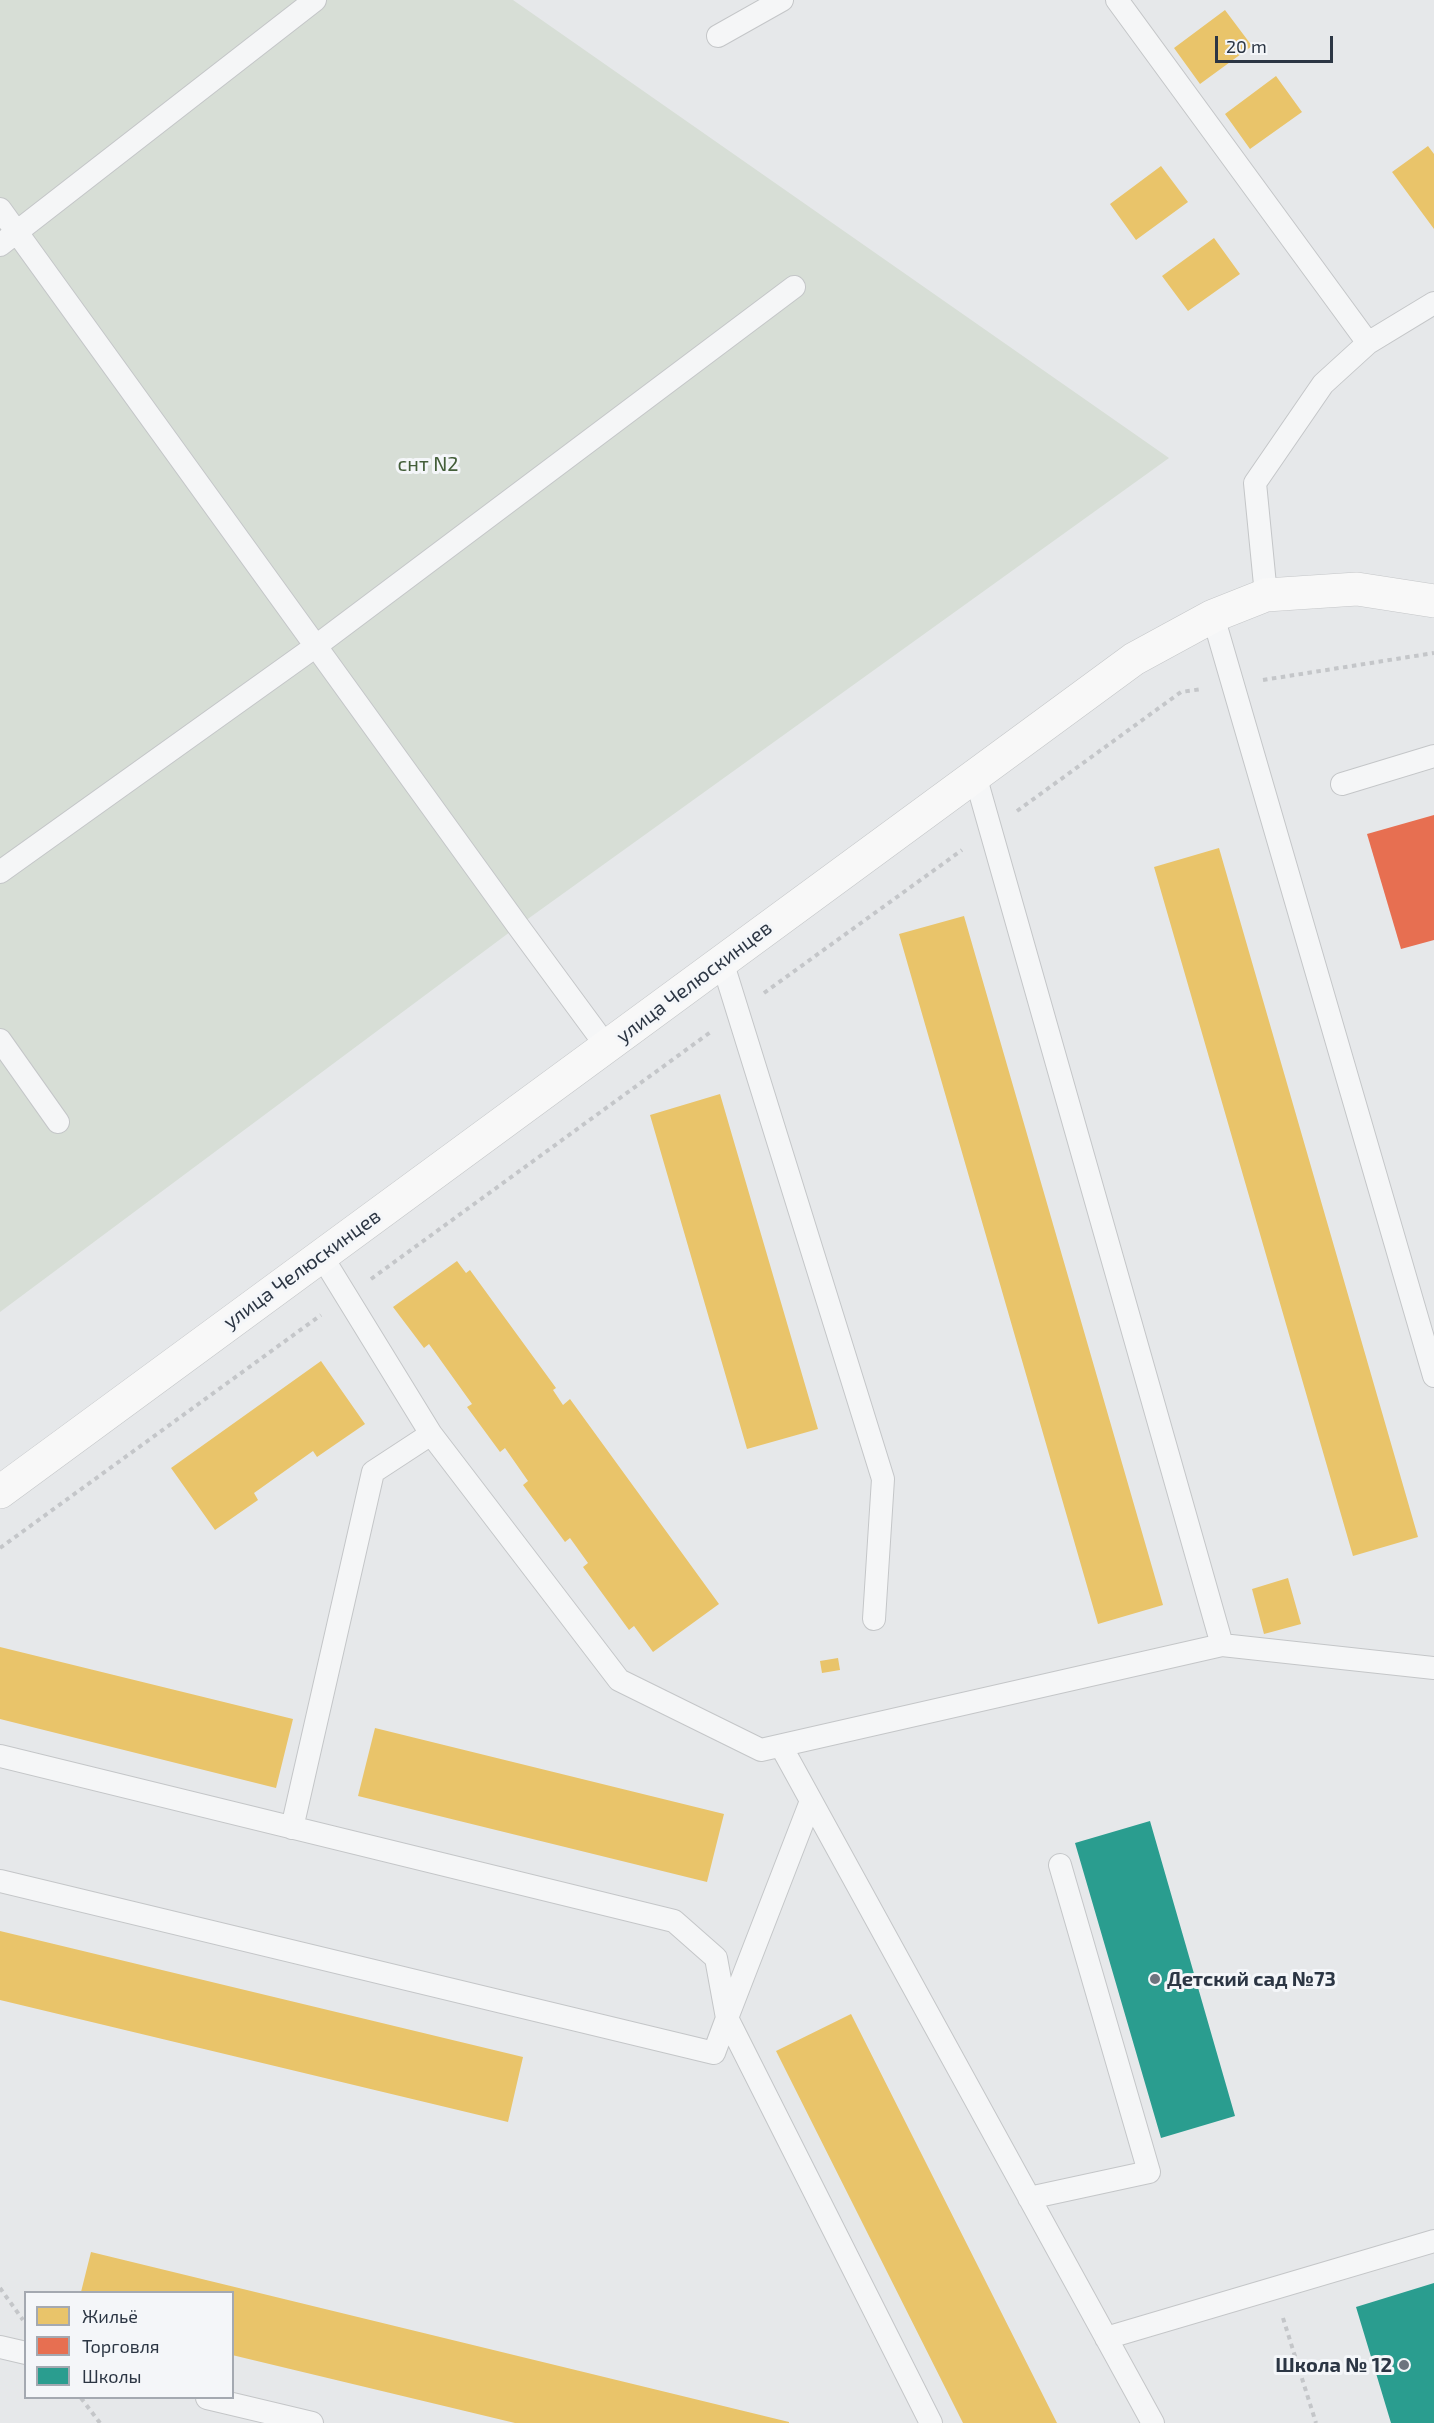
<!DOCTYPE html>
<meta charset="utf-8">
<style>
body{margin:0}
#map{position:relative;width:1434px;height:2423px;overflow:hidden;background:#e6e8ea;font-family:"Exo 2",sans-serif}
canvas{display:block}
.legend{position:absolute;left:24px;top:2291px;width:210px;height:108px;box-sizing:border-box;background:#f4f6f9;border:2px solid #a4a9b1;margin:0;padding:8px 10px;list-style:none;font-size:18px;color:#2c3644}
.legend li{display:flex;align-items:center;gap:12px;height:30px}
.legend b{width:30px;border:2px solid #a4a9b1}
.scale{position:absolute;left:1215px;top:36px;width:118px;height:27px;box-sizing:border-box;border:3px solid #2c3644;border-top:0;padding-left:8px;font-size:18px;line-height:21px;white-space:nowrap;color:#2c3644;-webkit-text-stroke:4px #f4f6f9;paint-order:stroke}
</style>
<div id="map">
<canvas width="1434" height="2423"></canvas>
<ul class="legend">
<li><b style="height:16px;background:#e9c46a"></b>Жильё</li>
<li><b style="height:16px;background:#e76f51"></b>Торговля</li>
<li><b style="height:16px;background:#2a9d8f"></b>Школы</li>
</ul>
<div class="scale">20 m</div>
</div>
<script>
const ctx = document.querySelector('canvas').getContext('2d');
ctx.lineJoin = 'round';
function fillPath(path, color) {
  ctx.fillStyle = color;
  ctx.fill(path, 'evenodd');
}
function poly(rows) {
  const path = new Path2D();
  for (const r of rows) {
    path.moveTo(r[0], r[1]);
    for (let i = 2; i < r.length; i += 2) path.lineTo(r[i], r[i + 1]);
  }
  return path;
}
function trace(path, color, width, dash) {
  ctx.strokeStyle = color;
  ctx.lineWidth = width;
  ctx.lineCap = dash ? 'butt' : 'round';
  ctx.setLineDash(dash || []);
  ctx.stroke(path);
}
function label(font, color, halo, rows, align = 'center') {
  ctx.font = font + ' "Exo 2",sans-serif';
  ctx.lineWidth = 6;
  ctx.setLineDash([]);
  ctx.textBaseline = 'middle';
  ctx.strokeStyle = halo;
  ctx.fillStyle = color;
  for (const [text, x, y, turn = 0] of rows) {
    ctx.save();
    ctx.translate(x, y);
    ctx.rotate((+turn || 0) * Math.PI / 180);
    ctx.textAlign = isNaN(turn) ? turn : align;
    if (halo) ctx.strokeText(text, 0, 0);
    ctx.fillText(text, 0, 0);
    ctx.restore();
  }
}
fillPath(poly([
 [0,0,513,0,1169,458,518,926,0,1312]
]), '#d7ded6');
fillPath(poly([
 [1225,10,1252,46,1200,84,1174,48],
 [1276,76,1302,112,1250,149,1225,114],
 [1428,146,1434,154,1434,229,1392,172],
 [1161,166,1188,202,1136,240,1110,204],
 [1214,238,1240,274,1188,311,1162,276],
 [1219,848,1418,1537,1353,1556,1154,867],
 [964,916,1163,1605,1098,1624,899,934],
 [720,1094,818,1429,747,1449,650,1115],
 [457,1261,466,1273,470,1270,556,1388,553,1390,563,1405,570,1399,719,1604,653,1652,634,1626,629,1630,583,1567,588,1563,570,1538,565,1542,523,1485,528,1481,505,1448,500,1452,467,1407,472,1404,429,1344,424,1348,393,1307],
 [321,1361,365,1424,317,1457,313,1451,254,1493,258,1500,215,1530,171,1468],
 [1288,1578,1301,1624,1264,1634,1252,1589],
 [0,1647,293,1719,276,1788,0,1719],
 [838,1658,840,1670,822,1673,820,1661],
 [375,1728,724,1814,707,1882,358,1796],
 [0,1931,523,2057,508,2122,0,2000],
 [851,2014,1057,2423,963,2423,776,2051],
 [91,2252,789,2422,789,2423,515,2423,232,2355,232,2292,81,2292]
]), '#e9c46a');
fillPath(poly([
 [1434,815,1434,940,1401,949,1367,834]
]), '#e76f51');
fillPath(poly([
 [1150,1821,1235,2116,1161,2138,1075,1843],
 [1434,2283,1434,2423,1391,2423,1356,2307]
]), '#2a9d8f');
const lane = poly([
 [1117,0,1368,343],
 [718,36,782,0],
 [0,209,518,926,607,1047],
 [0,245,315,0],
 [1266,595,1255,483,1323,384,1368,343,1434,303],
 [1213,616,1434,1376],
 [975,775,1222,1645],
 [1342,784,1434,756],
 [0,872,316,646,794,287],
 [722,961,883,1479,874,1619],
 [0,1040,58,1122],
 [321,1255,431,1434,619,1680,761,1750,1222,1645,1434,1668],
 [781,1746,1153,2423],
 [0,1756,674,1921,716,1958,727,2018,811,1801],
 [292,1828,373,1472,431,1434],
 [0,1881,714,2053,727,2018,931,2423],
 [1029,2198,1149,2172,1060,1865],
 [1106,2338,1434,2241],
 [0,2347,26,2353],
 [207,2398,312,2423]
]);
const secondary = poly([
 [0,1492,1134,659,1213,616,1266,595,1357,589,1434,601]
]);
trace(lane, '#c4c6c8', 24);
trace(secondary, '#c4c6c8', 34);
trace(poly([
 [1263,680,1434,653],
 [1017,811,1181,692,1202,689],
 [764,993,962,850],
 [371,1279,712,1031],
 [0,1548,321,1315],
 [0,2288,23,2320],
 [1283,2318,1316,2423],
 [81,2398,100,2423]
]), '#c4c6c9', 4, [4.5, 4.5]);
trace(lane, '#f5f6f7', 22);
trace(secondary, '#f8f8f8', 33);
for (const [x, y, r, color] of [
 [1155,1979,6,"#6d747e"],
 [1404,2365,6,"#6d747e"]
]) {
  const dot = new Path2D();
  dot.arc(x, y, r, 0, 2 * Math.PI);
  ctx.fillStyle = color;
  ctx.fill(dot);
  trace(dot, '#f4f6f9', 2);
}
label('20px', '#445f3a', '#f4f6f9', [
 ["снт N2",428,464]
]);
label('20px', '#2c3644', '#f4f6f9', [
 ["улица Челюскинцев",694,982,-37],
 ["улица Челюскинцев",302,1269,-36]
]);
label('bold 20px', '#2c3644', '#f4f6f9', [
 ["Детский сад №73",1167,1979],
 ["Школа № 12",1392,2365,"right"]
], 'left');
</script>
